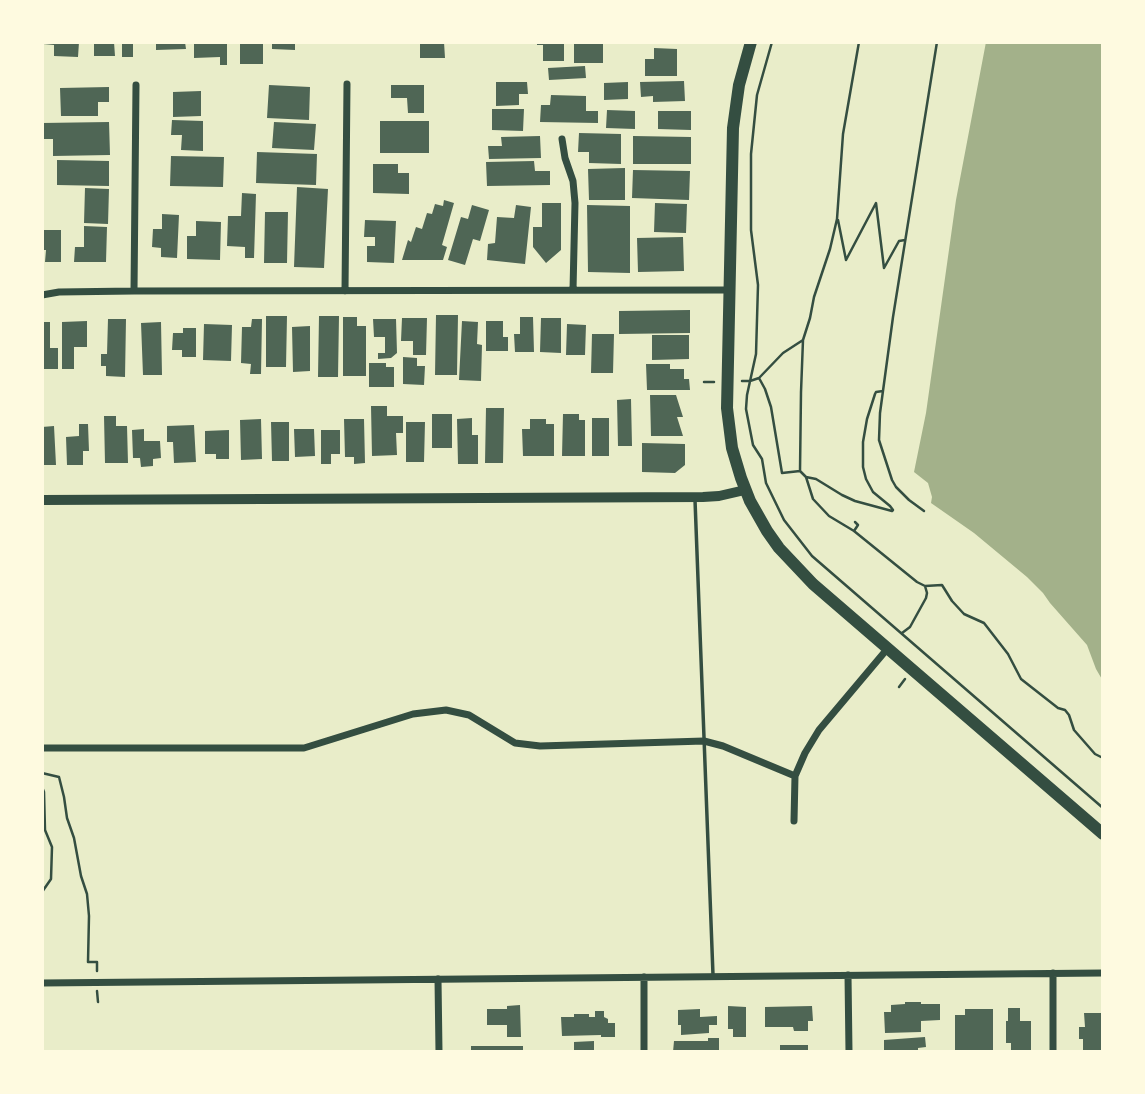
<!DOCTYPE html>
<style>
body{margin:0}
#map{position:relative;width:1145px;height:1094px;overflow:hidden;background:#e9edc9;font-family:Literata,serif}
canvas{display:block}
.frame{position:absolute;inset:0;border:44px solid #fefae0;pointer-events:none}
</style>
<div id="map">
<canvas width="1145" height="1094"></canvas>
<div class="frame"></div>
</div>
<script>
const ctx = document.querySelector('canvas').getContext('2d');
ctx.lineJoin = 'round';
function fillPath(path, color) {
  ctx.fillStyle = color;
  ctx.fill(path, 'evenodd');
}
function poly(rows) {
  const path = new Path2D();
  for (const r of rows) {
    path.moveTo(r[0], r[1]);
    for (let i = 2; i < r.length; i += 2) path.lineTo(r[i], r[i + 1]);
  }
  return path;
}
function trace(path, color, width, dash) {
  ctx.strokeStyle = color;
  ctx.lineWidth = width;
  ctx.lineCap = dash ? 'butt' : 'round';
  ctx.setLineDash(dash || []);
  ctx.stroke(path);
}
fillPath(poly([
 [986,42,1103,42,1103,681,1096,669,1087,645,1050,603,1043,593,1027,577,974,533,931,503,932,497,928,483,914,472,926,413,956,200]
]), '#a3b18a');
fillPath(poly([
 [43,42,79,42,78,57,54,56,54,45,43,44],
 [94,42,114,42,115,56,94,56],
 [122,42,133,42,133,57,122,57],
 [156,42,185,42,186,49,156,50],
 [194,42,227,42,227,65,220,65,220,57,194,58],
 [240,42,263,42,263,64,240,64],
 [272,42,295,42,295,50,272,49],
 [420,42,444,42,445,58,420,58],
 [537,42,564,42,564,61,543,61,543,45,537,45],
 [574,42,603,42,603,63,574,63],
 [654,48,677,49,677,76,645,76,645,59,654,59],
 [585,66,586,78,549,80,548,68],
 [684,81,685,101,653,102,653,96,641,97,640,82],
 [496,82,527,82,528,94,519,94,519,105,496,106],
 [628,82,628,99,604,100,604,83],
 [269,85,310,87,309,120,267,118],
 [391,85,424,85,424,113,408,113,407,98,391,98],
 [109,87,109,102,98,102,98,116,61,116,60,88],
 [201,91,201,116,173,117,173,92],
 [551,95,586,96,586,111,598,111,598,123,540,122,541,105,550,105],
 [492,109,524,109,523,131,492,130],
 [607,110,635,111,635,129,606,128],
 [658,111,691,111,691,130,658,129],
 [172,120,203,121,203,151,181,150,182,135,171,135],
 [380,121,429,121,429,153,380,153],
 [109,122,110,155,53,156,53,139,42,139,42,123],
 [274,122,316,124,314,150,272,148],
 [579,133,621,134,621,164,589,163,589,152,578,152],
 [540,136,541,158,489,159,488,146,502,146,501,137],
 [633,136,691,137,691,164,633,164],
 [257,152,317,154,316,185,256,183],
 [171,156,224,157,223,187,170,186],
 [57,160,109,161,109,186,57,185],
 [534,161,535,171,550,171,550,185,487,186,486,162],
 [373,164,398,164,398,173,409,173,409,194,373,193],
 [625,168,625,200,589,200,588,169],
 [633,170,690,171,689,200,632,198],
 [297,187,328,189,324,268,294,267],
 [85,188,109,189,108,224,84,223],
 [242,193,256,194,254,258,245,258,245,247,227,246,228,216,241,216],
 [444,200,454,203,442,245,447,247,443,260,402,260,408,240,411,242,416,227,422,229,427,213,432,214,435,204,443,206],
 [542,203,561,203,561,250,546,263,533,247,533,227,542,227],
 [655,203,687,204,686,233,654,232],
 [472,205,489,210,480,241,473,239,465,265,448,260,461,217,468,219],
 [516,205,531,207,525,264,487,260,488,244,495,243,497,217,514,218],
 [587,205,630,206,630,273,588,272],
 [265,212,288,212,287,263,264,263],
 [162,214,179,215,177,258,161,257,161,248,152,247,153,229,162,229],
 [365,220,396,221,394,263,367,262,367,246,375,246,375,237,364,237],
 [196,221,221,222,220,260,187,259,187,236,196,236],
 [84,226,107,227,106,262,74,262,75,247,84,247],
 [42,230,61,230,61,262,45,262,46,250,42,250],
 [683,237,684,271,638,272,637,238],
 [690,310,690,333,619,334,619,311],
 [436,315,458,315,457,375,435,375],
 [266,316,287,316,286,367,266,367],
 [319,316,339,316,338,377,318,377],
 [343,317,357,317,357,326,366,326,366,376,343,376],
 [520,317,533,317,534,352,515,352,514,334,520,334],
 [402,318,427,318,426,355,413,355,413,341,401,341],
 [541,318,561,318,561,353,540,352],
 [108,319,126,319,125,377,106,376,106,366,101,366,101,354,107,354],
 [252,319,262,319,261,374,250,374,251,364,241,363,242,327,251,327],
 [373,319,396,319,397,353,391,358,378,359,378,353,385,353,385,337,374,337],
 [87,321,87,347,74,347,74,369,62,369,62,322],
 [462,321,478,322,477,344,482,345,481,381,459,380],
 [486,321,503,321,503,337,508,337,508,351,486,351],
 [42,322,50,322,50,348,58,348,58,369,42,369],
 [161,322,162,375,143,375,141,323],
 [204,324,232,325,231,361,203,360],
 [567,324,586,325,585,355,566,355],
 [310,326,310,371,293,372,292,327],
 [183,328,196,328,196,357,182,357,182,350,172,350,173,333,183,333],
 [592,334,614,334,613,373,591,373],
 [652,335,689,335,689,359,652,360],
 [403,357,417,358,417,366,425,366,424,385,403,384],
 [369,363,386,363,386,367,394,367,394,387,369,387],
 [646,364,670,364,670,369,684,369,684,379,689,379,690,390,647,390],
 [650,395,676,395,683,417,677,417,683,436,651,436],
 [631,399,632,446,618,446,617,400],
 [371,406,387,406,387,416,403,416,403,433,396,433,397,455,372,456],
 [486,408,504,408,503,463,485,463],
 [432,414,452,414,452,448,432,448],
 [563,414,579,414,579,420,585,420,585,456,562,456],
 [104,416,116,416,116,426,127,426,128,463,105,463],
 [472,418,472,435,478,435,478,464,458,464,457,419],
 [592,418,609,418,609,456,592,456],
 [261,419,262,459,241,460,240,420],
 [344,419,364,419,365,463,354,464,354,457,345,457],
 [530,419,546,419,546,424,554,424,554,456,523,456,522,429,530,429],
 [271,422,289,422,289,461,272,461],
 [406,422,425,422,424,462,406,462],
 [79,424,88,424,89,451,83,451,83,465,67,465,66,437,79,436],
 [194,425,196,462,174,463,173,442,167,442,167,426],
 [54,426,56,465,42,465,42,427],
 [144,429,144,441,160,441,161,458,153,459,153,466,141,467,140,458,133,458,132,430],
 [294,429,314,429,315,456,295,457],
 [229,430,229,459,216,459,216,454,205,454,205,431],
 [321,430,340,430,340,454,331,454,331,464,321,464],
 [642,443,685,444,685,465,675,473,642,472],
 [905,1002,921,1002,921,1004,940,1004,940,1020,921,1021,921,1032,885,1033,884,1012,891,1012,891,1005,905,1004],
 [520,1005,521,1037,507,1037,507,1025,487,1025,487,1009,507,1009,507,1006],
 [728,1006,746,1007,746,1037,733,1037,733,1029,728,1029],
 [812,1006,813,1021,808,1021,808,1031,794,1031,793,1027,765,1027,765,1007],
 [1008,1008,1020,1008,1020,1021,1031,1021,1031,1052,1011,1052,1011,1043,1006,1043,1006,1021,1008,1021],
 [700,1009,700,1017,717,1016,717,1025,709,1025,709,1033,681,1035,681,1025,678,1025,678,1010],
 [965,1009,993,1009,993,1051,955,1052,955,1015,965,1015],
 [595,1011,604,1011,604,1017,608,1019,608,1023,615,1023,615,1037,601,1037,601,1035,562,1036,561,1017,574,1017,574,1014,589,1014,589,1017,595,1017],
 [1084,1013,1103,1013,1103,1052,1083,1052,1083,1039,1079,1039,1079,1027,1085,1027],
 [925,1037,926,1047,918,1048,918,1052,884,1052,884,1040],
 [708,1038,719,1038,719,1052,673,1052,674,1041,708,1041],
 [594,1041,594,1052,574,1052,574,1042],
 [780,1045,808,1045,808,1052,780,1052],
 [471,1046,523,1046,523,1052,471,1052]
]), '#4f6655');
trace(poly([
 [772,42,757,95,751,154,751,230,758,285,756,354,747,395,746,409,753,445,762,459,766,483,784,520,812,556,1103,808],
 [859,42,843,134,837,219,830,249,814,297,810,318,803,340,801,392,800,471,806,477,816,479,842,495,855,501,892,511,893,510,890,506,873,492,866,479,863,467,863,442,867,419,875,394,876,392,883,391],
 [838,220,846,260,876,203,884,268,899,241,905,240],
 [759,378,765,389,771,407,782,473,800,471],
 [742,381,750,381,759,378,783,353,803,340],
 [704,382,714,382],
 [806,477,813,499,829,516,854,531,917,582,925,586,942,585,952,601,964,614,984,623,1008,654,1021,679,1058,708,1065,710,1069,715,1074,730,1095,754,1103,758],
 [924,511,909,500,896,487,892,480,879,440,880,413,893,317,937,42],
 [854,531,858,525,855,522],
 [902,633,910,627,926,598,927,593,925,586],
 [899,687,905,679],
 [42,694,42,707],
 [42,773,59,777,64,797,67,818,74,838,81,876,87,894,89,916,88,962,97,962,97,971],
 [42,787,44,792,45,830,52,847,51,879,42,892],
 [97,991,98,1002]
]), '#344e41', 2.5);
trace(poly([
 [695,500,713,975]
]), '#344e41', 3.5);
trace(poly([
 [562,139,565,158,573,181,575,203,573,290],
 [134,291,136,85],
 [345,291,347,84],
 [42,295,59,292,134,291,729,290],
 [42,748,304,748,413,714,446,710,469,715,515,743,540,746,704,741,723,746,795,776],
 [794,821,795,776,805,753,819,730,888,648],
 [1053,973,1053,1052],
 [848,975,849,1052],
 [438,979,439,1052],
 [42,983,1103,973],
 [644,1052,644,977]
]), '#344e41', 7);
trace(poly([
 [42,500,703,497,719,496,745,490]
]), '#344e41', 10);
trace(poly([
 [751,42,739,85,733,128,727,408,732,448,741,478,750,501,767,531,779,548,813,584,1103,834]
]), '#344e41', 12);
</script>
